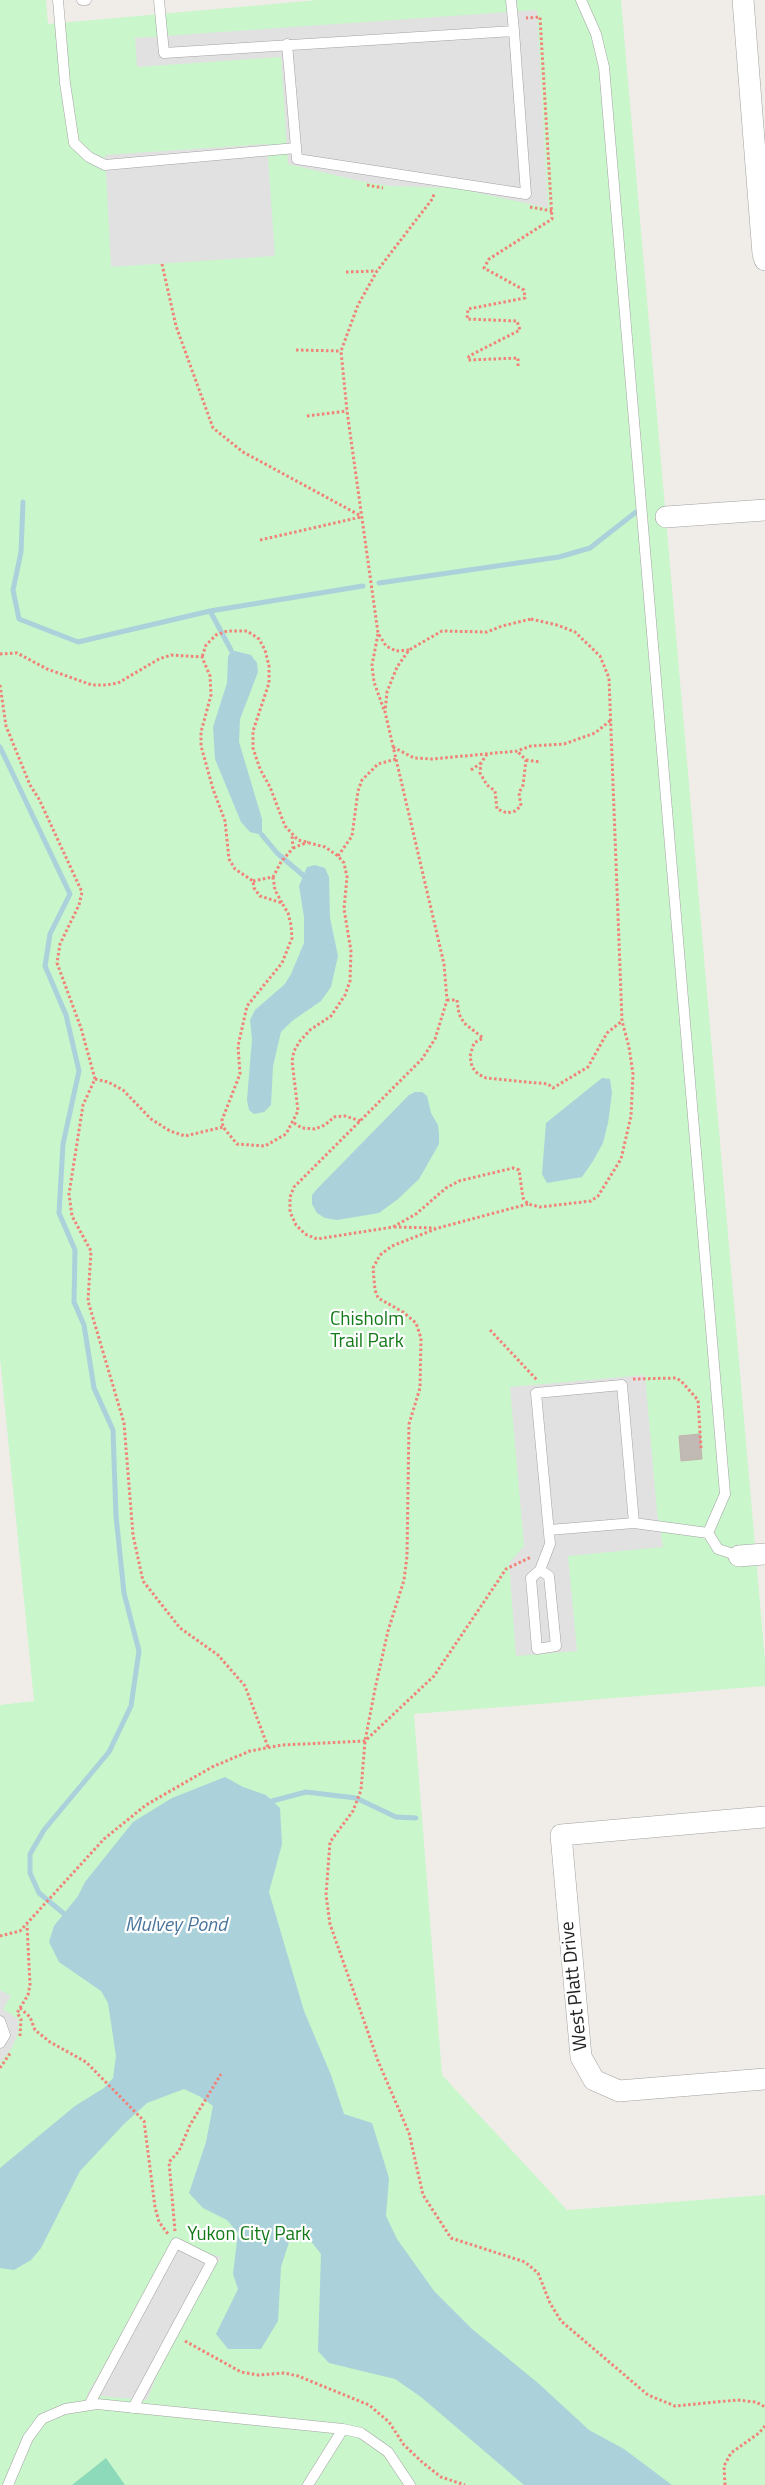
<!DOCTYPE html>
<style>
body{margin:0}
canvas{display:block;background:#f0ede8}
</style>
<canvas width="765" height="2485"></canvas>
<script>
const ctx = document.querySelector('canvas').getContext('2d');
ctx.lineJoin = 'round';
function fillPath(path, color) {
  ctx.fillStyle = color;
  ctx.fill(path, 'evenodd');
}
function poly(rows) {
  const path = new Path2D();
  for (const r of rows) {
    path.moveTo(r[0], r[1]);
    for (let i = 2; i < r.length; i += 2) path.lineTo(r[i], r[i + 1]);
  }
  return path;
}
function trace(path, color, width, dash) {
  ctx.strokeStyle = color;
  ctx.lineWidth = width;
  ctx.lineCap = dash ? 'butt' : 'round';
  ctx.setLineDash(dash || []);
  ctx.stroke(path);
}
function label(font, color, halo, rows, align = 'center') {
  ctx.font = font + ' "Titillium Web",sans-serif';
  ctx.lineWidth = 4.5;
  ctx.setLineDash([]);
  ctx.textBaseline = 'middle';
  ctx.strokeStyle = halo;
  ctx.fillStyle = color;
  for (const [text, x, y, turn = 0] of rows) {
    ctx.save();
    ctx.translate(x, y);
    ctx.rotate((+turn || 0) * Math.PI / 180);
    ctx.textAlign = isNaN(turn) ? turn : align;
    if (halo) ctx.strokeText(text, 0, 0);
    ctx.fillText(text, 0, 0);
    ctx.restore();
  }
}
fillPath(poly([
 [0,0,46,0,48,24,318,0,621,0,765,1661,765,1686,414,1714,442,2075,567,2210,765,2195,765,2485,0,2485,0,1705,34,1701,0,1358]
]), '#c9f6cb');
fillPath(poly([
 [106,2458,125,2485,72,2485]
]), '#8cdaba');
fillPath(poly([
 [537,10,548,208,456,188,391,186,364,182,288,164,281,57,137,67,135,38],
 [267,144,275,256,111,267,105,155],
 [645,1375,657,1512,663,1547,568,1556,577,1651,516,1656,509,1563,524,1546,510,1387],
 [0,1990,11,1996,3,2009,18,2019,18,2032,13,2046,0,2063],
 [176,2243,221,2257,173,2334,147,2400,87,2395]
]), '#e1e1e1');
fillPath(poly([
 [231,650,251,655,257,663,258,672,240,719,239,742,262,819,262,835,250,832,241,822,215,759,213,727,227,683,228,657],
 [315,865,325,868,329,877,330,918,338,956,331,987,321,1001,292,1021,281,1032,273,1066,271,1105,264,1112,254,1114,249,1110,247,1100,252,1039,250,1020,255,1010,285,984,291,974,304,943,304,917,299,886,307,867],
 [602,1078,610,1079,612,1093,608,1123,603,1143,593,1161,582,1177,547,1183,542,1174,546,1123],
 [415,1092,422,1092,427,1096,431,1113,438,1125,439,1134,439,1144,419,1179,398,1199,379,1213,337,1220,325,1218,317,1213,312,1204,312,1195,317,1189,409,1095],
 [225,1777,243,1787,266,1795,280,1808,282,1844,269,1892,304,2011,331,2075,344,2114,372,2123,389,2178,386,2216,397,2239,434,2291,472,2329,538,2383,589,2430,624,2449,672,2485,524,2485,421,2397,395,2379,329,2363,318,2351,321,2254,310,2240,290,2239,281,2267,278,2321,261,2349,228,2349,216,2334,238,2289,233,2274,238,2233,227,2220,203,2208,189,2193,206,2142,213,2106,199,2096,184,2089,147,2103,124,2124,80,2171,41,2248,31,2260,14,2270,0,2268,0,2168,75,2106,104,2088,113,2078,116,2056,108,2003,101,1991,59,1962,49,1942,54,1926,78,1896,85,1882,133,1822,172,1798]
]), '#abd1db');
trace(poly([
 [23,502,21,552,13,590,19,619,78,642,210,611,363,586],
 [379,583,559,557,590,548,636,512],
 [210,611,231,650],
 [0,747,70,894,50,934,45,966,66,1015,79,1071,63,1144,59,1213,75,1250,74,1302,84,1325,94,1388,113,1430,116,1516,124,1593,139,1651,131,1706,109,1752,44,1830,30,1854,30,1873,39,1893,68,1917],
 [262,835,277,853,304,876],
 [272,1801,306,1792,356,1798,396,1817,416,1818]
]), '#abd1db', 5);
const building = poly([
 [700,1434,702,1459,681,1461,679,1436,700,1434]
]);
fillPath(building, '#c1b9b4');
trace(building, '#c1b4ab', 1);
const service = poly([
 [58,0,65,83,74,143,89,157,105,165,296,148],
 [82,0,86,0],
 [159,0,164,53,514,31,511,0],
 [581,0,596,34,604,67,725,1494,708,1533,718,1549,739,1556],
 [287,44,297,159,526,194,514,31],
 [549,1530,634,1523,708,1533],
 [540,1570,549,1576,556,1646,537,1649,531,1578,540,1570,550,1544,536,1393,622,1385,634,1523],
 [0,2021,5,2035,0,2043],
 [89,2405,176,2243,212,2261,133,2408],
 [8,2485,28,2438,42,2419,65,2409,97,2404,343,2429,361,2433,388,2452,410,2485],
 [308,2485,343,2429]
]);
const minor = poly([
 [743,0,763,254,765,260],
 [666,517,765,510],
 [739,1556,765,1554],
 [765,1817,561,1835,581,2057,594,2080,619,2091,765,2079]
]);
trace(service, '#a2a2a2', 11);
trace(minor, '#a2a2a2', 22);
trace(poly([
 [367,185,383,188],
 [530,207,552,211],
 [162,264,176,326,213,428,243,452,361,516],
 [346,272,377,271],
 [296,350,341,351],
 [518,366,518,358,468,360,469,356,520,330,517,321,467,319,468,309,525,298,524,290,484,268,489,259,552,219,540,17,526,18],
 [307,416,347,411],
 [260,540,361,517],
 [531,619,557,625,575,632,600,656,609,678,622,1021,629,1047,633,1074,631,1116,621,1159,598,1196,591,1201,540,1207,528,1204,523,1198,519,1170,513,1168,459,1181,446,1188,416,1214,393,1227,317,1239,305,1234,296,1225,290,1212,290,1197,294,1187,422,1059,435,1039,447,1000,444,964,385,712,387,692,397,667,409,650,442,631,487,632,502,626,531,619],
 [378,634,372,665,374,682,384,710],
 [409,650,396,651,386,646,378,633,347,411,341,351,358,305,377,271,433,198,434,193],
 [0,654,17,653,47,669,92,685,106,685,118,683,159,659,171,655,202,657,210,676,211,695,201,732,201,746,213,789,225,821,229,859,235,869,253,881,254,888,260,896,282,903,288,913,291,925,292,938,282,963,247,1006,238,1046,240,1074,222,1120,223,1127,237,1144,265,1146,286,1134,298,1111,292,1061,294,1051,300,1041,310,1030,331,1016,345,995,350,981,351,951,344,909,347,877,344,863,338,856,325,847,298,840,285,826,270,787,260,769,253,748,253,731,269,683,269,666,265,650,259,639,247,631,227,631,216,635,206,645,202,657],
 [0,685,6,726,30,785,39,799,82,892,79,905,60,944,57,963,81,1028,95,1079,83,1105,69,1194,72,1216,91,1251,88,1301,124,1423,133,1535,143,1581,180,1628,218,1655,245,1686,268,1747],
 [393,747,414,758,432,759,517,751,531,746,564,744,595,733,611,720],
 [487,754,481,763,480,773,487,785,495,791,497,809,507,813,515,811,521,806,519,793,523,785,526,760,517,751],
 [526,760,541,762],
 [471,770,481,763],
 [293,848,308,842],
 [338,856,352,836,358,791,362,780,378,764,396,759],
 [273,877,275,890,282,903],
 [253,881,273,877,281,862,293,848,292,835],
 [447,1000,457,1000,459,1014,464,1023,483,1038,474,1043,470,1056,472,1067,478,1074,486,1078,548,1084,553,1088,588,1067,607,1033,622,1021],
 [95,1079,108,1082,123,1090,151,1119,170,1131,185,1136,223,1127],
 [294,1123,302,1128,315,1129,325,1125,334,1117,345,1116,361,1121],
 [528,1204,438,1228,392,1246,380,1255,373,1268,375,1290,378,1298,403,1312,416,1323,421,1338,420,1388,409,1424,407,1556,404,1580,388,1631,375,1689,365,1741,361,1790,353,1811,330,1842,326,1895,330,1924,378,2061,409,2133,423,2195,451,2238,525,2262,538,2273,550,2303,561,2321,648,2395,675,2406,737,2400,756,2402,765,2407],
 [394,1227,435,1228],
 [490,1330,537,1380],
 [633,1379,676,1378,681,1381,698,1400,701,1448],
 [0,1936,20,1931,104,1839,146,1805,212,1767,250,1751,282,1745,365,1741,434,1676,506,1569,531,1557],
 [20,2008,28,1995,30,1985,27,1925],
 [20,2036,21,2019,17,2013,20,2008,30,2017,35,2030,50,2042,86,2062,144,2121,155,2207,159,2222,168,2234],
 [0,2068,11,2052],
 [175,2231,169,2162,179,2151,190,2125,221,2074],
 [185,2341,241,2372,258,2375,284,2373,298,2376,369,2405,389,2422,404,2445,422,2462,441,2477,465,2485],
 [725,2485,724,2466,731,2453,759,2433,765,2426]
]), '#f18278', 3, [2.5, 2.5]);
trace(service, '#fff', 10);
trace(minor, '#fff', 21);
label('19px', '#137a19', '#fff', [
 ["Chisholm",367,1320],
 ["Trail Park",367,1342],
 ["Yukon City Park",249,2235]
]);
label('19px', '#212121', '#fff', [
 ["West Platt Drive",575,1986,-96]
]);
label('italic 20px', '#4c769c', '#fff', [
 ["Mulvey Pond",176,1926]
]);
</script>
